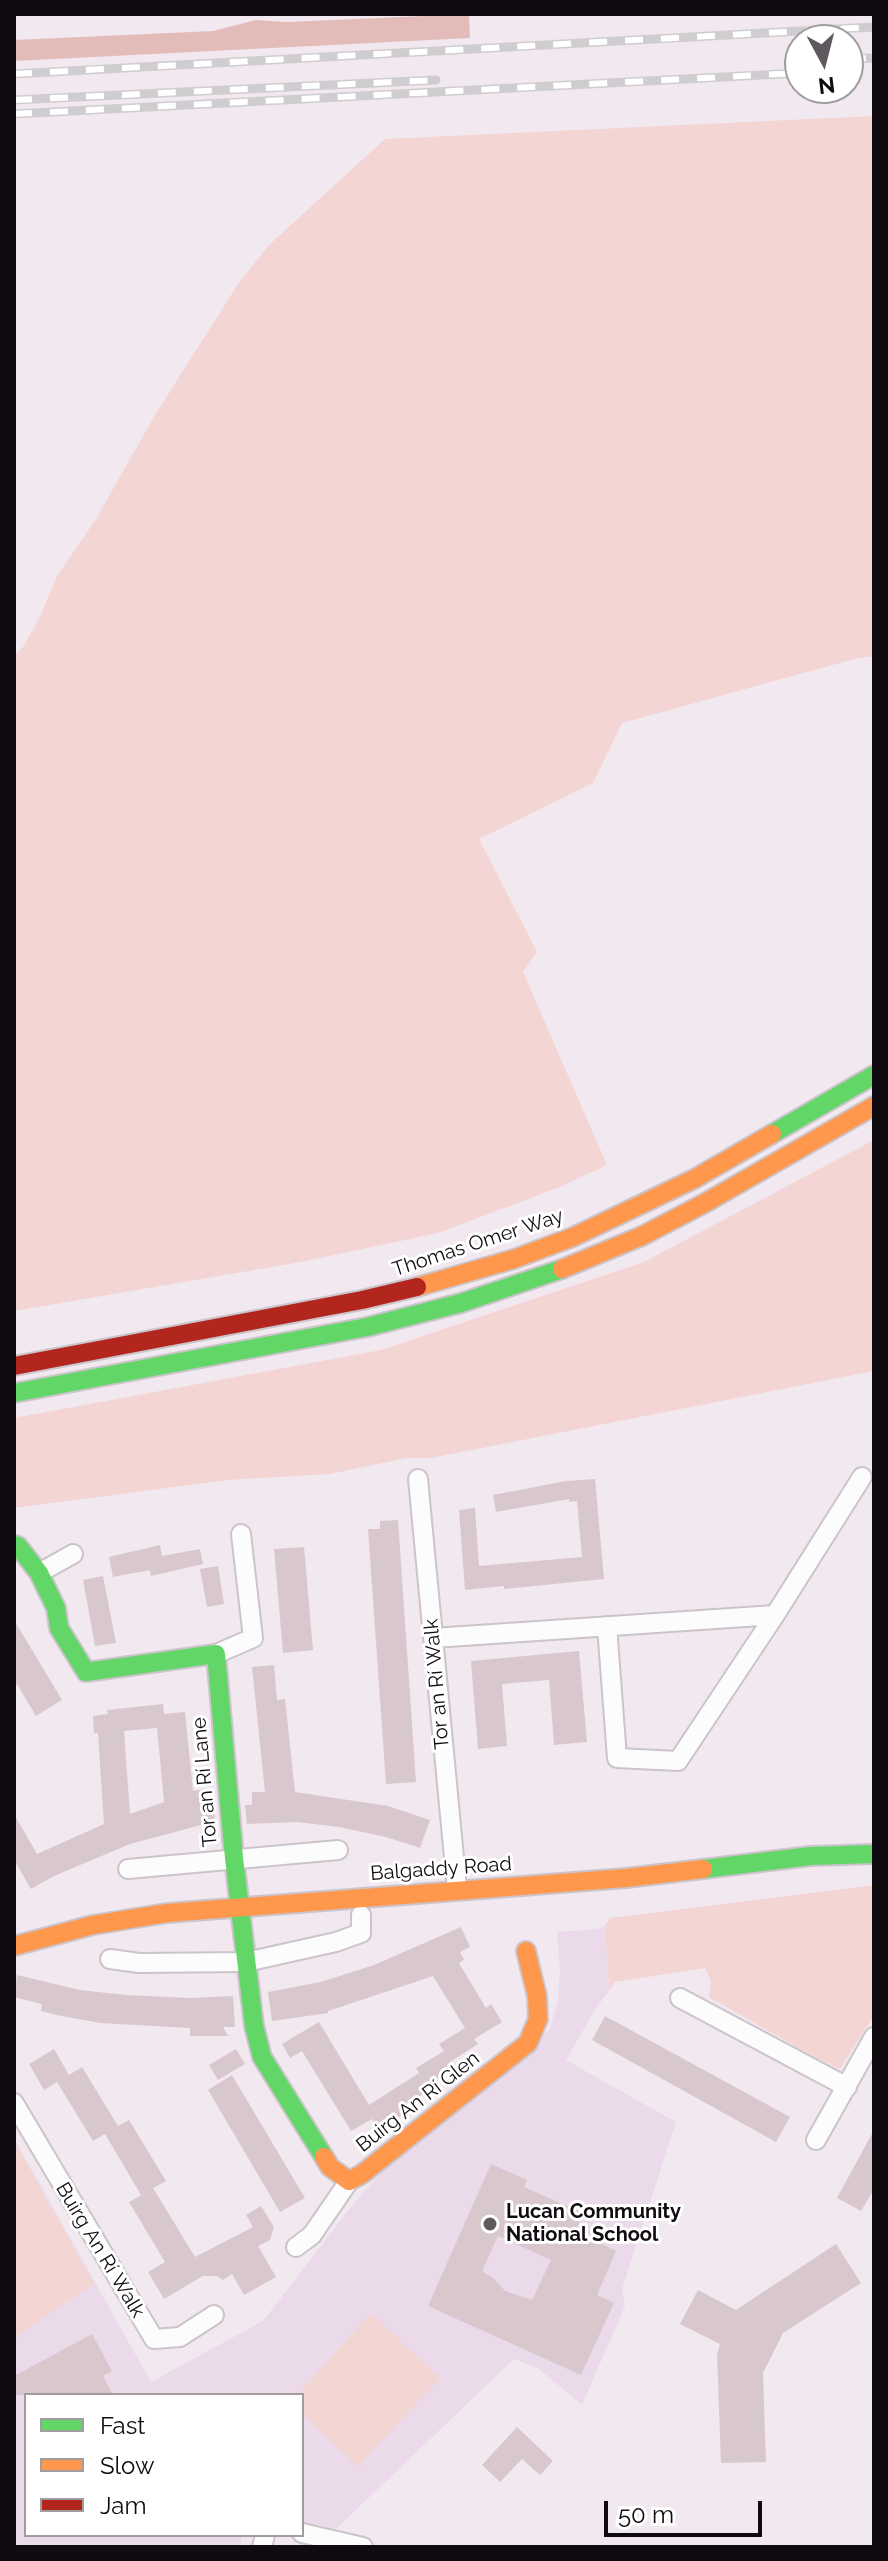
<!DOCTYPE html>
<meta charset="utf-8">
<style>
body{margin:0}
#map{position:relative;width:888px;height:2561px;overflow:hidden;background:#f2e8f0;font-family:Raleway,sans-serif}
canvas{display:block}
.frame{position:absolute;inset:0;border:16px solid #100b10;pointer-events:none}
.legend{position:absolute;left:24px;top:2393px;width:280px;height:144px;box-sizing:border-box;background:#fff;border:2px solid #9f9d9f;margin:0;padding:10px 14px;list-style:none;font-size:24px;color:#100b10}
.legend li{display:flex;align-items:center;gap:16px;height:40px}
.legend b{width:40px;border:2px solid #9f9d9f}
.north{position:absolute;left:784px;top:24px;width:80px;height:80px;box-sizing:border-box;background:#fff;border:2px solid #9f9d9f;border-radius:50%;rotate:173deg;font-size:22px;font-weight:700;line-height:32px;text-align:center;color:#100b10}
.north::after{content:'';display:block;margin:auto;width:28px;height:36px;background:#5f585e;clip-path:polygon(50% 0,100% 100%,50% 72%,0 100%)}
.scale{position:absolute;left:604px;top:2501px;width:158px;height:36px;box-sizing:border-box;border:4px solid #100b10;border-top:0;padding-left:10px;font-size:24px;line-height:28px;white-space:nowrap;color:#100b10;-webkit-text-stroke:6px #fff;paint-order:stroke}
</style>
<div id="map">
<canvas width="888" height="2561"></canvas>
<div class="frame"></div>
<ul class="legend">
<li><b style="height:10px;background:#63d668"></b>Fast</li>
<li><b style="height:10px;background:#ff974d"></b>Slow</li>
<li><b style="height:10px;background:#b3261e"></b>Jam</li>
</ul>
<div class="north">N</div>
<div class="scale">50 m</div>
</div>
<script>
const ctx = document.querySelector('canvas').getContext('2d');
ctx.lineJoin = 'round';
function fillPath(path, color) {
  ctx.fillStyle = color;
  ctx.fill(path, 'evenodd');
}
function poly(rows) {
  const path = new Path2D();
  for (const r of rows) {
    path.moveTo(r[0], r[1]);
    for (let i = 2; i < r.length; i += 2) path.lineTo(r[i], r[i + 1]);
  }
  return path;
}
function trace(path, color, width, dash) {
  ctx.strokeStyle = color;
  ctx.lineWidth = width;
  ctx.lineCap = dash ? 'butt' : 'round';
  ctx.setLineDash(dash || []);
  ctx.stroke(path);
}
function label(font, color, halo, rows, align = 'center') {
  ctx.font = font + ' Raleway,sans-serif';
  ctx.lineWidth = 6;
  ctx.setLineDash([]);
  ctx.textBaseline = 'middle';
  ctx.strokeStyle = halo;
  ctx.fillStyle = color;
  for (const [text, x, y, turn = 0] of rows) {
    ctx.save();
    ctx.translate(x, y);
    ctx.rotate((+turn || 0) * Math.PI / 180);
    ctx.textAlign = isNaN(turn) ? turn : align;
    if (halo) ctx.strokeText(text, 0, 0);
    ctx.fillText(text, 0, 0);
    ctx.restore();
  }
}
fillPath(poly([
 [605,1925,609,1991,596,2008,566,2060,676,2122,622,2289,625,2306,582,2405,539,2369,514,2359,336,2529,302,2522,302,2395,26,2395,26,2535,242,2535,240,2547,14,2547,14,2138,151,2382,263,2321,353,2204,392,2161,549,2030,558,2002,560,1970,557,1932,598,1929]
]), '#ebdbea');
fillPath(poly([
 [874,116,874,656,858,658,622,723,593,783,479,839,537,952,523,972,607,1165,560,1187,438,1233,301,1262,14,1311,14,656,23,647,40,617,57,576,96,519,155,415,238,284,269,245,385,139],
 [874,1140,874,1371,431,1458,407,1458,330,1474,228,1480,14,1508,14,1418,381,1350,644,1262],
 [874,1885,874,2015,840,2069,814,2057,709,1997,711,1981,705,1968,615,1982,609,1991,605,1925,610,1918],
 [14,2141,94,2283,14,2338],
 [371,2313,440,2378,358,2467,302,2414,302,2395,297,2395]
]), '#f3d5d4');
fillPath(poly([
 [469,14,470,38,14,61,14,40,213,31,256,20,287,22]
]), '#e3bcba');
fillPath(poly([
 [595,1479,604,1579,504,1589,504,1586,465,1590,459,1510,475,1508,479,1566,582,1557,577,1501,569,1502,569,1499,496,1512,493,1495,566,1481],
 [398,1520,416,1782,386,1784,368,1529,380,1529,380,1521],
 [160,1545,162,1556,200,1549,203,1564,151,1576,150,1570,113,1577,109,1557],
 [304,1547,313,1650,283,1653,274,1549],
 [218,1566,224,1604,207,1607,200,1569],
 [103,1576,116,1643,95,1646,83,1580],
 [14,1620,62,1700,36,1716,17,1684,14,1684],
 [579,1651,587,1742,554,1745,549,1680,502,1684,507,1746,478,1749,471,1661],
 [274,1665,277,1700,285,1699,295,1792,388,1806,430,1820,420,1848,386,1837,339,1827,297,1822,247,1824,245,1805,252,1805,252,1792,265,1792,252,1667],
 [163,1704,164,1714,185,1712,193,1791,205,1789,209,1809,214,1808,215,1825,201,1825,130,1844,54,1876,31,1889,14,1860,14,1814,37,1854,104,1824,98,1733,94,1733,93,1716,108,1714,107,1710],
 [157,1728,164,1802,130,1814,124,1731],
 [461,1927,470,1947,460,1952,464,1960,459,1963,486,2008,491,2004,502,2022,474,2039,478,2044,450,2062,454,2068,427,2085,416,2068,444,2051,439,2044,465,2028,433,1976,328,2011,328,2013,272,2021,268,1992,321,1982,374,1965],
 [17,1975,80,1990,126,1995,190,1998,233,1996,235,2027,223,2027,228,2036,190,2036,190,2028,100,2023,57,2015,41,2011,42,2004,14,1997],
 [605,2016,790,2117,776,2142,592,2040],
 [319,2022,369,2105,419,2073,430,2090,403,2107,406,2113,379,2130,372,2119,351,2131,302,2051,290,2058,282,2044],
 [54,2049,69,2075,82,2067,118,2126,129,2120,166,2181,153,2188,195,2257,253,2227,246,2215,261,2206,274,2227,270,2240,258,2246,276,2277,244,2295,232,2274,223,2280,217,2276,203,2276,164,2299,148,2272,165,2262,129,2202,151,2190,141,2195,105,2134,93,2141,57,2082,44,2090,29,2064],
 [236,2049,245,2064,218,2080,209,2065],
 [232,2075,305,2198,280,2212,208,2090],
 [874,2130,874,2189,861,2211,837,2198],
 [491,2164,527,2180,524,2187,583,2213,576,2231,616,2251,597,2295,614,2303,581,2375,428,2306],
 [498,2236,551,2260,532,2300,505,2291,493,2278,482,2271],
 [836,2244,861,2283,783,2333,763,2373,766,2462,721,2463,717,2355,720,2344,680,2324,698,2290,736,2310],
 [92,2334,112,2371,103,2376,113,2395,14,2395,14,2376],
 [517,2427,553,2461,540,2475,522,2459,500,2482,482,2465]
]), '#d8c8ce');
const street = poly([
 [418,1479,457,1889],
 [39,1573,73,1554],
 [607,1626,617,1758,678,1761,775,1615,862,1477],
 [433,1638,775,1615],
 [216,1654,253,1638,241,1534],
 [128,1869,338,1850],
 [110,1959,139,1963,246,1962,336,1942,361,1933,361,1915],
 [680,1998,847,2087],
 [14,2103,154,2339,180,2337,214,2315],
 [816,2140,874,2037],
 [296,2247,312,2235,349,2181],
 [302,2533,363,2547],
 [262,2547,265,2535]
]);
const fast = poly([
 [772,1134,874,1075],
 [14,1393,367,1327,461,1303,562,1269],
 [14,1545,18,1546,39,1573,56,1608,59,1628,86,1672,216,1654,234,1858,254,2026,262,2057,324,2157],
 [703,1869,811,1856,874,1854]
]);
const slow = poly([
 [562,1269,642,1236,705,1203,874,1106],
 [417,1287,514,1259,573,1237,694,1179,772,1134],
 [14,1946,93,1925,167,1913,626,1878,703,1869],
 [324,2157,330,2167,349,2181,362,2174,528,2043,538,2019,537,1996,526,1951]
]);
const jam = poly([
 [14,1366,362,1300,417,1287]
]);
trace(street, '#cbc4ca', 22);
trace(fast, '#cbc4ca', 22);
trace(slow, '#cbc4ca', 22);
trace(jam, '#cbc4ca', 22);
trace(street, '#fdfcfd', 18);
trace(fast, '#63d668', 18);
trace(slow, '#ff974d', 18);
trace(jam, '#b3261e', 18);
const rail = poly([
 [848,59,874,58],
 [14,74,874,27],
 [14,100,436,80],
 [14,114,800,73]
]);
trace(rail, '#d0cdd0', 9);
trace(rail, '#fff', 6, [18]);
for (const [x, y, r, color] of [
 [490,2224,8,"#5f585e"]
]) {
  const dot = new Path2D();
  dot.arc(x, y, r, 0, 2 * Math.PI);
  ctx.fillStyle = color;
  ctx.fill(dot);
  trace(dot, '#fff', 3);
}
label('20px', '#100b10', '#fff', [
 ["Thomas Omer Way",478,1243,-18],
 ["Tor an Rí Walk",437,1684,-95],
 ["Tor an Rí Lane",205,1782,-95],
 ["Balgaddy Road",441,1869,-4],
 ["Buirg An Rí Glen",418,2102,-38],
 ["Buirg An Rí Walk",100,2250,59]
]);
label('bold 20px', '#100b10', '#fff', [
 ["Lucan Community",506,2212],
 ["National School",506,2235]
], 'left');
</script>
